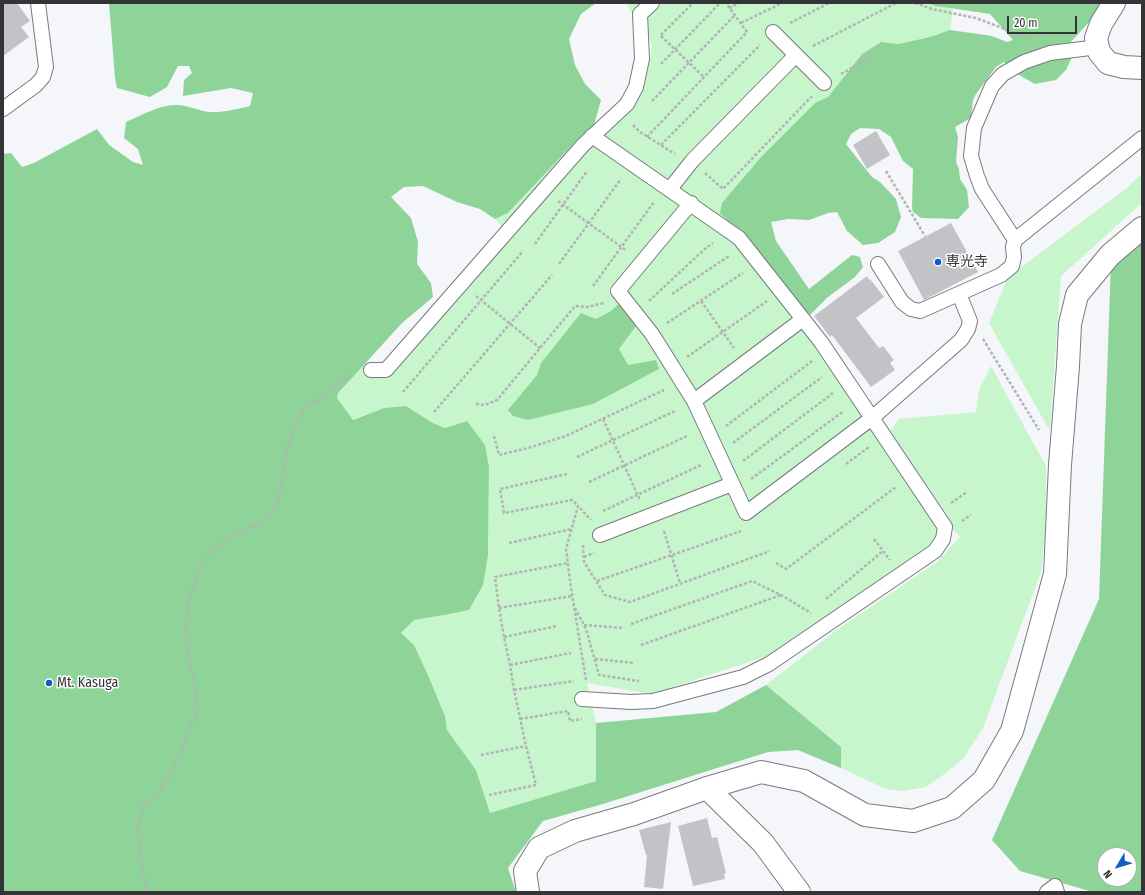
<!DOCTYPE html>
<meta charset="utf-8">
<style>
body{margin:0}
#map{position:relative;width:1145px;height:895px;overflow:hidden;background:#f4f6fa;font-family:"Fira Sans Condensed",sans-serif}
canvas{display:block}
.frame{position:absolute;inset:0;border:4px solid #343436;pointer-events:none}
.north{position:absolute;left:1097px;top:847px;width:40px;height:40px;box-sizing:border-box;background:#fff;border:1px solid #aeaeaf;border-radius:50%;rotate:232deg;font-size:11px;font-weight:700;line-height:16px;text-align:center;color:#343436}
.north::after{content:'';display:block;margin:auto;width:14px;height:18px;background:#115cc6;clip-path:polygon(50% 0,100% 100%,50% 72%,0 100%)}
.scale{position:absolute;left:1007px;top:16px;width:70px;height:18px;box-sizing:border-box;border:2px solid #343436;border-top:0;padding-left:5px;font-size:12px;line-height:14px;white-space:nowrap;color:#343436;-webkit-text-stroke:3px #fff;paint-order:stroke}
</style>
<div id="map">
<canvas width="1145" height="895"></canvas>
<div class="frame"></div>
<div class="north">N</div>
<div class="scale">20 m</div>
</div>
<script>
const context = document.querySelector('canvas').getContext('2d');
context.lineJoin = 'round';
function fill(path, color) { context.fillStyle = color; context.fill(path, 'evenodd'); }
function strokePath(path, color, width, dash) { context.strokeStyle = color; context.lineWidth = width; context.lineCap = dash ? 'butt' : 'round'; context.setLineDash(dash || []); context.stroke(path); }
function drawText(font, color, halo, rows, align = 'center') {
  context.font = font + ' "Fira Sans Condensed","Noto Sans JP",sans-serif'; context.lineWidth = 3; context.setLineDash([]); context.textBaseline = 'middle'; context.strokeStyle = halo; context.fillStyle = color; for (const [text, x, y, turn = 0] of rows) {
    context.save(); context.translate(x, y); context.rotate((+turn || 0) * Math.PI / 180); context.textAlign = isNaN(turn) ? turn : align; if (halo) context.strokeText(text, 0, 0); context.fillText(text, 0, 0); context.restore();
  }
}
const green = new Path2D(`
 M 626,3 L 927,3 L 953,9 L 950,30 L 930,37 L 898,44 L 881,42 L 862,54 L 828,97 L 815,103 L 761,157 L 748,172 L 732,225 L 742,230 L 809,316 L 891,431 L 899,419 L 976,412 L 979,389 L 991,366 L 1046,466 L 1046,527 L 1041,572 L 983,728 L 963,759 L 943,775 L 926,787 L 903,791 L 886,789 L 841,768 L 841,747 L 766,685 L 834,632 L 937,562 L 960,537 L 952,528 L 929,545 L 776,653 L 652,694 L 587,683 L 596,723 L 596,781 L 490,814 L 476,770 L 447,730 L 445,716 L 428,675 L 414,645 L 401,633 L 414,620 L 444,615 L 488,555 L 489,467 L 467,421 L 445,428 L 433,423 L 406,406 L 384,408 L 352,420 L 337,398 L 338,393 L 366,363 L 382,364 L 510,236 L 495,219 L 508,213 L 575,142 L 586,151 L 639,88 L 649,66 L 652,47 L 646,22 L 637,22 Z
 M 1142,173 L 1142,203 L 1061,276 L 1050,429 L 1047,426 L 989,323 L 1008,277 L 1128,187 Z`);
const forest = new Path2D(`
 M 109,3 L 596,3 L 581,14 L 569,39 L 575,65 L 585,84 L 601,100 L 594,125 L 575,142 L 508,213 L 495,219 L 480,209 L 457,202 L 423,186 L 404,187 L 391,197 L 411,218 L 418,242 L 417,264 L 431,283 L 433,297 L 402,323 L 353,377 L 338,393 L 337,398 L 353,420 L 384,408 L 406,406 L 433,423 L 445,428 L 467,421 L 485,445 L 489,467 L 488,555 L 483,585 L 469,610 L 444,615 L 414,620 L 401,633 L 414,645 L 428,675 L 445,716 L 447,730 L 476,770 L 490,813 L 596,781 L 596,723 L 716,712 L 766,685 L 841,747 L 841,768 L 798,750 L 768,752 L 603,804 L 543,821 L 508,868 L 516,892 L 3,892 L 3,154 L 11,153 L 22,167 L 34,163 L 97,129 L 109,145 L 133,162 L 143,165 L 138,149 L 124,138 L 126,122 C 142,115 159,105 176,105 C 188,105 199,111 210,112 C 220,113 239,109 250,106 L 253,93 L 231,88 L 183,96 L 184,80 L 192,73 L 189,66 L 178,66 L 167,87 L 150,97 L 117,88 L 115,78 Z
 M 927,3 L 1101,3 L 1104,6 L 1069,44 L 1072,57 L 1066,70 L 1056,80 L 1035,84 L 1019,75 L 1004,62 L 996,67 L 976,94 L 973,100 L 971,118 L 955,127 L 958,137 L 956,162 L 959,169 L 960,179 L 967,190 L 969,207 L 958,219 L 921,218 L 913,212 L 912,208 L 913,169 L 903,161 L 891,137 L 879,129 L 860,128 L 851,134 L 846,144 L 872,177 L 880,182 L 896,199 L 901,217 L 895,232 L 878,243 L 863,245 L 847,231 L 837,212 L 828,213 L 809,220 L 788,219 L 771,222 L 776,241 L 809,289 L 852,255 L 860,257 L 863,267 L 855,277 L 828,297 L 808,317 L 742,243 L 742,230 L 732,225 L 720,213 L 722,203 L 761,157 L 815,103 L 828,97 L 862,54 L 881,42 L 898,44 L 930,37 L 950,30 L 992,36 L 1007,42 L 1013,40 L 990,14 L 936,6 Z
 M 1142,240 L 1142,892 L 1093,892 L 1020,871 L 992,840 L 1099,599 L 1111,262 ZM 1105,855 L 1129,855 L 1129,879 L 1105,879 Z
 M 621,302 L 632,314 L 636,326 L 619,349 L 628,365 L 656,360 L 659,369 L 593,404 L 528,420 L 513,416 L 508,410 L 537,375 L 541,363 L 581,313 L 596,319 L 611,311 Z`);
const building = new Path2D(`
 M 3,3 L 17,3 L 30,21 L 21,27 L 29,37 L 3,56 Z
 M 876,131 L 890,155 L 867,169 L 853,145 Z
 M 951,223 L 978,272 L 924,300 L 898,251 Z
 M 867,276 L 869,280 L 870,279 L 884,297 L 856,318 L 879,348 L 883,346 L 894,360 L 890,363 L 895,370 L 871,387 L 832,335 L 830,337 L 814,316 Z
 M 707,818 L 712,838 L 717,837 L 726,873 L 724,874 L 725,879 L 693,886 L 678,826 Z
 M 671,822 L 663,889 L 644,887 L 647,855 L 646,855 L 639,830 Z`);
const path = new Path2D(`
 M 915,3 L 932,9 L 976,18 L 1031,39
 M 729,8 L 739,3
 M 741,23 L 782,3
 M 790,23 L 829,3
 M 661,35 L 693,3
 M 661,36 L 704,77
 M 813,46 L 896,3
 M 661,64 L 720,3
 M 841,74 L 873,56
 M 652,101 L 735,15
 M 633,125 L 640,132 L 675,154
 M 647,137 L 747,32 L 726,3
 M 661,145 L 760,45
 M 886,171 L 925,236
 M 705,173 L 723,189 L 812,96
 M 558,201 L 627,251
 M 535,244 L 587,171
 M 559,264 L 621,179
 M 593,286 L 654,202
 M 672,294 L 729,256
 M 476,296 L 540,348
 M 649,301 L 707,247 L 713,243
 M 701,301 L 734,348
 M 667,323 L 743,273
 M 983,339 L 1039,430
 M 687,357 L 767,301
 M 403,392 L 523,251
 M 476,404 L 485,405 L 497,400 L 575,306 L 587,307 L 604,303
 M 434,412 L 552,275
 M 603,419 L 640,500
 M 726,426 L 812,361
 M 494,436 L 499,455 L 528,448 L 566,436 L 664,390
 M 733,443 L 822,377
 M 577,457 L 675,411
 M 743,461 L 833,393
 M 846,464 L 869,447
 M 567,474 L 500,489 L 504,513 L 572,500 L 578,506
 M 751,479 L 844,411
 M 589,482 L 687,436
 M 951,503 L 967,492
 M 603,511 L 701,465
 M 962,521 L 971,515
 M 664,531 L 680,583
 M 874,539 L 890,560
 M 509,543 L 572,529
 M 583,545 L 584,562 L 605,595 L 630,602 L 770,551
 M 584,557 L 594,553
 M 776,563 L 786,569 L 896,487
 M 597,581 L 741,531
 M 826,599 L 883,551
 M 499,608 L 572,596
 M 575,608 L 586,629 L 599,675 L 639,681
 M 631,624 L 752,581 L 781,595 L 811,613
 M 584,625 L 624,628
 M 504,637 L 557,626
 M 641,645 L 781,595
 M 595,659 L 634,663
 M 510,665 L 571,653
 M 586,680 L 571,588 L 566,549 L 578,506 L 591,520
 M 514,690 L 574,681
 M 520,719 L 568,711 L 570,721 L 582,719
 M 481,755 L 526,746
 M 489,795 L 536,785 L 526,746 L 514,690 L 510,665 L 504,637 L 499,608 L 495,577 L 568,563
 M 146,892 L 137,828 L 144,805 L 159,794 L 174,767 L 198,709 L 195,685 L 187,652 L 186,619 L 190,595 L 205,558 L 227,538 L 247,529 L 266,520 L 277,507 L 287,450 L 292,432 L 304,409 L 309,403 L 318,400 L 326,394 L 352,372`);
const lane = new Path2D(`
 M 773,32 L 824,83
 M 3,109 L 36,85 L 43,77 L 46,67 L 38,3
 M 670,189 L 692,161 L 796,55
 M 691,203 L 618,291 L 652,334 L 694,401
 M 1015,240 L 982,189 L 977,176 L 971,156 L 974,128 L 992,86 L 1003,74 L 1024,62 L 1050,53 L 1098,47
 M 878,264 L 902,302 L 911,309 L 920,311 L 1001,275 L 1012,266 L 1014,257 L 1013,247 L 1015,240 L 1142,138
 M 803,319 L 694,401 L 746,513 L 872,418 L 961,340 L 968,329 L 970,321 L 959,294
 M 371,370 L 386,370 L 583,145 L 627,104 L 636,87 L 642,59 L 640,14 L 652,3
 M 600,535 L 732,484
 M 582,699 L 631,702 L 653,701 L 743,677 L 769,664 L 935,551 L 943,539 L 945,527 L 821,342 L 739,238 L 592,136
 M 1047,892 L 1055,886 L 1057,892`);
const street = new Path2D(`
 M 707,788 L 763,843 L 799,892`);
const secondary = new Path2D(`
 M 1114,3 L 1101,24 L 1096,38 L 1099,52 L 1108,63 L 1124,67 L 1142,68
 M 528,892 L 525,871 L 539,848 L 575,831 L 634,814 L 707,788 L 761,772 L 804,781 L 865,815 L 913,821 L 952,808 L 984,780 L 1012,731 L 1055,574 L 1060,465 L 1068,366 L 1070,324 L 1077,295 L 1110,255 L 1142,228`);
const markers = [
 [938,262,4,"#115cc6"],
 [49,683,4,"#115cc6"]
];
const poiNames = [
 ["専光寺",946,262],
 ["Mt. Kasuga",57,683]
];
fill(green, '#c7f6cd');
fill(forest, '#8ed498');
fill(building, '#c1c3c7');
strokePath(lane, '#787a7e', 16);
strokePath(street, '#787a7e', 24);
strokePath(secondary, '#787a7e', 24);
strokePath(path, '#b2b3b6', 2.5, [3, 2]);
strokePath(lane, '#fff', 14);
strokePath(street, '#fff', 22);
strokePath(secondary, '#fff', 22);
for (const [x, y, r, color] of markers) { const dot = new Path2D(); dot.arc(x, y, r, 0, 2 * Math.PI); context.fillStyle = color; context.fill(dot); strokePath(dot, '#fff', 1.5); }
drawText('14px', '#343436', '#fff', poiNames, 'left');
</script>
